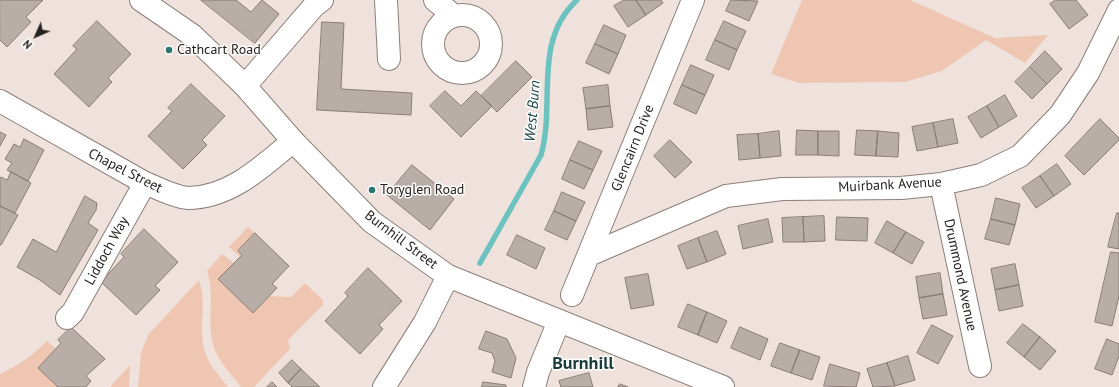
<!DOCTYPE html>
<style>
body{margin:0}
#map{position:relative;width:1119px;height:387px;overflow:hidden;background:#efe2dc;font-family:"PT Sans",sans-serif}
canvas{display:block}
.north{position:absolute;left:16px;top:16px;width:40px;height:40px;-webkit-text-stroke:3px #fff;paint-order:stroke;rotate:225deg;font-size:11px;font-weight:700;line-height:16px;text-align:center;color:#282321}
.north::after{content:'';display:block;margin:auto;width:14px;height:18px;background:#282321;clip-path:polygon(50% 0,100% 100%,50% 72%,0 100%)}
</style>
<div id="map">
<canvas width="1119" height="387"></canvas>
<div class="north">N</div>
</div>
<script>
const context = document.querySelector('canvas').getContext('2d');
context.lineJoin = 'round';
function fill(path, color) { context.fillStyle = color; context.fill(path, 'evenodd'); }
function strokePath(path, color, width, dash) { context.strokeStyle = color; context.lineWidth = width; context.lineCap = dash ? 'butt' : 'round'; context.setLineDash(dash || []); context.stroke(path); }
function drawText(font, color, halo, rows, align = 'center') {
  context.font = font + ' "PT Sans",sans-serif'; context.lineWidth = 3; context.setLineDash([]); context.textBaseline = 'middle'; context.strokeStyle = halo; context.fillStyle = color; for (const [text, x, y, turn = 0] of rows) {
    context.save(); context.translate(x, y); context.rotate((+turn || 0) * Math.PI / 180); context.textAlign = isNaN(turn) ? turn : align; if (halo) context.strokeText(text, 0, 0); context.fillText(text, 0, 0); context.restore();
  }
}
const green = new Path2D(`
 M 802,0 L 910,0 L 995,38 L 1048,35 L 1025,63 L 986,40 L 942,71 L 905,82 L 799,83 L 771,74 Z
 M 248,227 L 255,233 L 238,251 L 242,255 L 240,257 L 229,247 Z
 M 222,254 L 234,263 L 218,279 L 253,312 L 269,296 L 291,297 L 305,283 L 323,300 L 323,305 L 288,340 L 290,349 L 254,387 L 241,387 C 232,375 217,360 213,345 C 207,321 215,295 207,271 Z
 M 199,280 C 207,302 199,325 204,348 C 207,363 219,375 228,387 L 138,387 L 141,353 L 148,335 Z
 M 47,341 L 56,349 L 58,387 L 0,387 L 0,374 C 19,365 33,355 47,341 Z
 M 130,365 L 129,387 L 110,387 Z`);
const stream = new Path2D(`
 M 480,263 L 541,155 C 556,103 532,42 577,0`);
const building = new Path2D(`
 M 0,0 L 43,0 L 26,17 L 31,22 L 7,47 L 0,40 Z
 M 201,0 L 236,0 L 251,12 L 262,0 L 279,14 L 255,43 Z
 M 624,0 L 636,0 L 646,15 L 628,27 L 614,6 Z
 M 636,0 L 661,0 L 663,3 L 646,15 Z
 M 731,0 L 758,1 L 749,21 L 726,11 Z
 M 1056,0 L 1076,0 L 1088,15 L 1069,29 L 1050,4 Z
 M 97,21 L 131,54 L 108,78 L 112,82 L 89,107 L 54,74 L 77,49 L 73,46 Z
 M 724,21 L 746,31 L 737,50 L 715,40 Z
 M 322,22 L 344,23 L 341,89 L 412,93 L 411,115 L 317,110 Z
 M 604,25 L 626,35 L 618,54 L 595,44 Z
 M 715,40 L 737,50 L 729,70 L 706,60 Z
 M 595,44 L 618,54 L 609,74 L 586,63 Z
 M 1045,51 L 1062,69 L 1047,84 L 1030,67 Z
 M 516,61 L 532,77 L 497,112 L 481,96 Z
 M 691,65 L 714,75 L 705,95 L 682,85 Z
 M 1030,67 L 1047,84 L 1032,99 L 1015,82 Z
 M 191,84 L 225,116 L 202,140 L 207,145 L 183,169 L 148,136 L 172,111 L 168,108 Z
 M 608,85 L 610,106 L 586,109 L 583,88 Z
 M 682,85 L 705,95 L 696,114 L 674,104 Z
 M 445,91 L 461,106 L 476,91 L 492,106 L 461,137 L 430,106 Z
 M 1005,95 L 1017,116 L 999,127 L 987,106 Z
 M 610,106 L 613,127 L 588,130 L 586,109 Z
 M 987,106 L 999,127 L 981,138 L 968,117 Z
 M 953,119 L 958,143 L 938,147 L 933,123 Z
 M 1100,119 L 1119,138 L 1119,140 L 1084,175 L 1065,156 Z
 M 933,123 L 938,147 L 917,151 L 912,127 Z
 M 797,130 L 818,131 L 818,155 L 796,155 Z
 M 857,130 L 878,131 L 876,156 L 855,155 Z
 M 779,131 L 781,156 L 760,158 L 758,134 Z
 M 818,131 L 839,131 L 839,156 L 818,155 Z
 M 878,131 L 899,133 L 898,157 L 876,156 Z
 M 0,132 L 6,135 L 0,146 Z
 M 758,134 L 760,158 L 739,160 L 737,135 Z
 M 24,139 L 44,150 L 28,181 L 7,170 L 12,163 L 5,159 L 14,144 L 20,147 Z
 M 670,140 L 692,162 L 675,178 L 654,156 Z
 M 579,141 L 602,151 L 593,170 L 570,160 Z
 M 570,160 L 593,170 L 584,189 L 562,179 Z
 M 1057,164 L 1071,184 L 1054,196 L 1040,176 Z
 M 412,165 L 454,199 L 430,230 L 387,195 Z
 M 11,172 L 31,183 L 15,213 L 0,206 L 0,178 L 1,177 L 7,180 Z
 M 1040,176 L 1054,196 L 1036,208 L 1022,188 Z
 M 562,192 L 585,202 L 576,221 L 554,211 Z
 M 85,196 L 97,203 L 96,210 L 88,223 L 98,230 L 60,295 L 40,280 L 17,267 L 33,239 L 56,252 Z
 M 996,198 L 1020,204 L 1015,225 L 991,219 Z
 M 0,206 L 18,215 L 1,245 L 0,245 Z
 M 554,211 L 576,221 L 567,240 L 545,230 Z
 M 1117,213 L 1119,213 L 1119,249 L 1108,247 Z
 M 824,216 L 825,241 L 804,242 L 803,217 Z
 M 803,217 L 804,242 L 783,242 L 782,218 Z
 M 837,217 L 868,218 L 867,241 L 836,240 Z
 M 768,219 L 773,242 L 743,249 L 738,226 Z
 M 991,219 L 1015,225 L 1009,245 L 985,239 Z
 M 887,221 L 906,232 L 893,253 L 875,243 Z
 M 144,229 L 178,262 L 155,286 L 160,290 L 136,315 L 101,282 L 124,257 L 121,254 Z
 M 717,231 L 726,254 L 707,262 L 698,238 Z
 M 906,232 L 924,242 L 912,264 L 893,253 Z
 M 255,233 L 289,266 L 272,284 L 277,288 L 253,313 L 218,279 L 242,255 L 238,251 Z
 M 517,235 L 545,248 L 536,269 L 507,255 Z
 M 698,238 L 707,262 L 687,269 L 678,246 Z
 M 1111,252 L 1119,253 L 1119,296 L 1112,326 L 1095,322 Z
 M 1015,264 L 1019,285 L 995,290 L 991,269 Z
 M 368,268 L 402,301 L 379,325 L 383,329 L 360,354 L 325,321 L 348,296 L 345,293 Z
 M 940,273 L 943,294 L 919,298 L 916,277 Z
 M 648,274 L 654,305 L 631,309 L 625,278 Z
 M 1019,285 L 1023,306 L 999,311 L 995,290 Z
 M 943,294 L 947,315 L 923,319 L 919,298 Z
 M 688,304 L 707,312 L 698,335 L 678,327 Z
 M 707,312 L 727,321 L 717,343 L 698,335 Z
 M 1023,324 L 1040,337 L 1024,357 L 1007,343 Z
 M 932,325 L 953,336 L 938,364 L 917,353 Z
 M 71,327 L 105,359 L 86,376 L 91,381 L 86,387 L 58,387 L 38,368 L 61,343 L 58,340 Z
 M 740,327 L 768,339 L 760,360 L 731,348 Z
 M 486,331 L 507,339 L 516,358 L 511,378 L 492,372 L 495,361 L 492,353 L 479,349 Z
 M 1040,337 L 1056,351 L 1040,370 L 1024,357 Z
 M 1107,339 L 1119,344 L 1119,356 L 1112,375 L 1095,369 Z
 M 780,343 L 800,350 L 791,373 L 771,366 Z
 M 800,350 L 820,357 L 812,380 L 791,373 Z
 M 908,356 L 915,380 L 895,386 L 887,363 Z
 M 292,360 L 301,369 L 288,383 L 279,373 Z
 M 887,363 L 895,386 L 873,387 L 867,369 Z
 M 830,364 L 860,373 L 856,387 L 824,386 Z
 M 301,369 L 320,387 L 291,387 L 292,386 L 288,383 Z
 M 589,373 L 593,387 L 561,387 L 559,381 Z
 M 272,382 L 277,387 L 267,387 Z
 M 483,382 L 506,385 L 506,387 L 482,387 Z
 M 620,384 L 628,387 L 618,387 Z`);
const minor = new Path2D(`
 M 386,0 L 389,59
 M 435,0 L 454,16
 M433 44a29 29 0 1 1 58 0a29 29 0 1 1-58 0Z
 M 245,86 L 314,6 L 322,0
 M 0,101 L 145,183 C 158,188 174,197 188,198 C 230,198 263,166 293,141
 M 941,184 L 980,366
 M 589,255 L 726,196 L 782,189 L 901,188 L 941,184 L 981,175 L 1020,156 L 1060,115 L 1088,73 L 1119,10
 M 572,295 L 693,0
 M 67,318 L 73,312 L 145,183
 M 384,387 L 425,322 L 448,276
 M 534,387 L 538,372 L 559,321`);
const major = new Path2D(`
 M 141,0 L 192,35 L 245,86 L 293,141 L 372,222 L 448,276 L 723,387`);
const markers = [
 [169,50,4,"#2b7573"],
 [372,190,4,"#2b7573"]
];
const poiNames = [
 ["Cathcart Road",177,50],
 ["Toryglen Road",380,190]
];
const streetNames = [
 ["Glencairn Drive",633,148,-68],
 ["Chapel Street",125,171,27],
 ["Muirbank Avenue",890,185,-3],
 ["Burnhill Street",401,240,37],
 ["Liddoch Way",107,251,-61],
 ["Drummond Avenue",960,275,78]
];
const waterNames = [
 ["West Burn",533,111,-85]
];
const districtNames = [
 ["Burnhill",583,364]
];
fill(green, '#efc6b1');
strokePath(stream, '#6bc2bf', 5.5);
fill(building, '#b9ada7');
strokePath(building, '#897d78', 1);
strokePath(minor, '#8b7f7a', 24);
strokePath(major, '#8b7f7a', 24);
strokePath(minor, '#fff', 22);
strokePath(major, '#fff', 22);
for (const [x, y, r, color] of markers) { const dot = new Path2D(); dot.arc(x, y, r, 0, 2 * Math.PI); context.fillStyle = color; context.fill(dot); strokePath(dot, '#fff', 1.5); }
drawText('14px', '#282321', '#fff', poiNames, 'left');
drawText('14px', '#282321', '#fff', streetNames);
drawText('italic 15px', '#1c4544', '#fff', waterNames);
drawText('bold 18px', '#193b3a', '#fff', districtNames);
</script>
